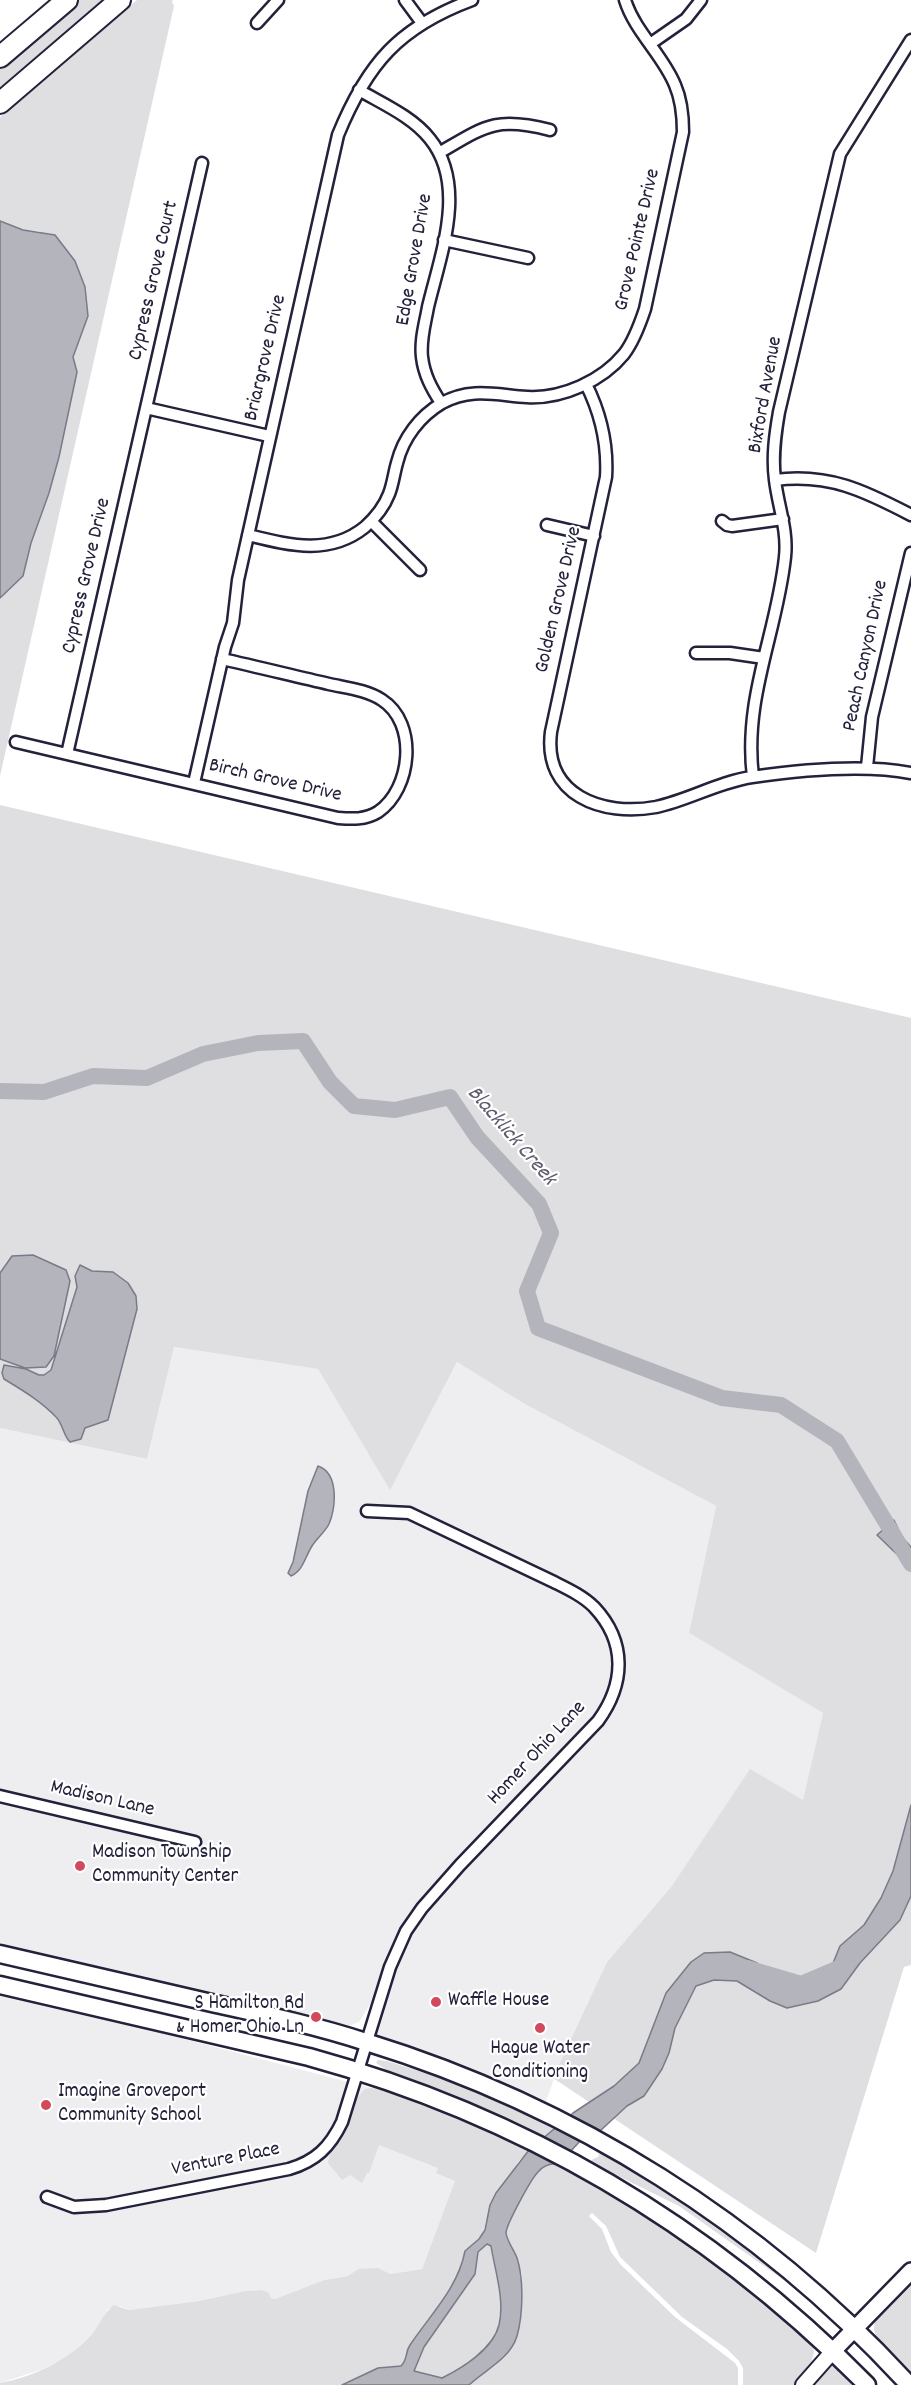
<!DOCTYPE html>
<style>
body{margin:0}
canvas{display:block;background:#fff}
</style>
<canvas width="911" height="2385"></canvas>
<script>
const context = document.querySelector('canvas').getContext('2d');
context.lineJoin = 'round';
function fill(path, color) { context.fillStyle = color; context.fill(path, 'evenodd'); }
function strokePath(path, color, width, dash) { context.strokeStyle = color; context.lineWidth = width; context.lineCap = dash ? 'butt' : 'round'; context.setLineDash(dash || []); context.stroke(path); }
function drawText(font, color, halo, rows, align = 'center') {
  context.font = font + ' Dekko,sans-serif'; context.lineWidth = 4.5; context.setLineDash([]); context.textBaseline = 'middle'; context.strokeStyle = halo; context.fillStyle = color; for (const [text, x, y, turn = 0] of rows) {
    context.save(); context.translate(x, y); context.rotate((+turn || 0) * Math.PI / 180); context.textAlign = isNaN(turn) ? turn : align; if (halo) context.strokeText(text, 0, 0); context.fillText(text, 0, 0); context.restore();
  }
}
const built = new Path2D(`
 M 174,1347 L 318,1369 L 390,1489 L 457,1362 L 523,1403 L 716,1506 L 689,1633 L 823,1713 L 803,1801 L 750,1770 L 671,1887 L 607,1962 L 554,2078 L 543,2111 L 369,2035 L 384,1982 L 359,2022 L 346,2027 L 0,1943 L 0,1428 L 147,1459 Z
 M 0,1993 L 112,2020 L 413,2099 L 453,2114 L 476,2126 L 422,2269 L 390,2274 L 358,2269 L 348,2276 L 324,2280 L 275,2299 L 271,2298 L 268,2292 L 260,2290 L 245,2291 L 199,2301 L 129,2310 L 120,2306 L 108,2309 L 101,2323 L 89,2337 L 67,2358 L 40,2370 L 0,2383 Z`);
const green = new Path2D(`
 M 78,0 L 110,0 L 0,94 L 0,67 Z
 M 137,0 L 173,0 L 172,2 L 174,6 L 0,776 L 0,598 L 23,576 L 31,543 L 49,493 L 59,456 L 77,372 L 73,357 L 88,316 L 39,231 L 23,230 L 0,221 L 0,117 Z
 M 0,805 L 911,1018 L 911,1965 L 904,1967 L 816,2253 L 553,2078 L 607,1962 L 671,1887 L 750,1769 L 803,1800 L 823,1713 L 689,1633 L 716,1506 L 523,1403 L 457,1362 L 390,1490 L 318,1369 L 174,1347 L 147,1459 L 0,1428 Z
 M 378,2060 L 387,2061 L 482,2091 L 556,2127 L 544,2137 L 497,2116 L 394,2075 L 376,2063 Z
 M 372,2088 L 392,2092 L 445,2112 L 529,2150 L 518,2162 L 486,2220 C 485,2235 476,2242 465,2251 L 463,2262 L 451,2288 L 410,2345 L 407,2360 L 401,2366 L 378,2368 L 342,2385 L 0,2385 L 0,2383 C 33,2377 69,2360 91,2335 C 99,2326 104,2312 114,2305 L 129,2310 L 199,2301 L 245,2291 L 261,2290 L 268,2292 L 271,2298 L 275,2299 L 324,2280 L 348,2276 L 358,2269 L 378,2268 L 390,2274 L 422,2269 L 455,2181 L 436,2173 L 438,2168 L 379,2145 L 369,2173 L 367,2173 L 362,2183 L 350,2175 L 342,2180 L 328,2163 L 330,2153 L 345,2133 L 356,2099 L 365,2089 Z
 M 601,2150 L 691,2205 L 768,2262 L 815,2302 L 679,2206 L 590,2162 L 593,2159 L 598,2157 Z
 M 552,2163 L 559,2164 C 648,2213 730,2271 807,2338 L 813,2345 L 814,2352 L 811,2363 L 794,2385 L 743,2385 L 743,2368 L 739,2361 L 727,2349 L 682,2317 L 620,2257 L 606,2226 L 592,2213 L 589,2216 L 602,2229 L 611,2252 L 621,2265 L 675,2317 L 735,2363 L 738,2368 L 738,2385 L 469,2385 L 482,2373 L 504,2358 L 517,2337 L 521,2296 L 522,2274 L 506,2234 L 507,2222 L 538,2170 Z
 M 487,2244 L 491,2246 C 494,2271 506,2300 499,2325 C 492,2349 462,2368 442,2379 L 414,2371 L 424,2347 L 475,2274 L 478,2252 Z
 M 911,2285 L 911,2374 L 877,2338 C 873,2330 873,2324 878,2316 Z
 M 827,2365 L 838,2368 L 853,2385 L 812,2385 Z`);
const water = new Path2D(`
 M 0,221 L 23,230 L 55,235 L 75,261 L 85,287 L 88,316 L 73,357 L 77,372 L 59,457 L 49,493 L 31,543 L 23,576 L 0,598 Z
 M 33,1255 L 66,1270 L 70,1281 L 54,1356 L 46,1367 L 25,1368 L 0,1359 L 0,1273 L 12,1256 Z
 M 80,1265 L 92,1271 L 113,1272 L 128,1283 L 136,1296 L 137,1309 L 108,1420 L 85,1428 L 81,1439 L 70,1442 C 63,1435 63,1424 56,1417 C 41,1401 22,1390 4,1379 L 2,1373 L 4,1365 L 26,1369 L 39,1375 L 44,1375 L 51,1370 L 77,1287 L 75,1276 Z
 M 318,1466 C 339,1473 336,1507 329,1524 C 325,1532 317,1538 312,1546 C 305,1557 303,1571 291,1576 L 288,1573 L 293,1562 L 308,1491 Z
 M 894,1520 L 902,1537 L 911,1547 L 911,1568 L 877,1535 Z
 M 911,1805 L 911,1896 L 900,1920 L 860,1963 L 841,1989 L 818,2001 L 787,2008 L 770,2001 L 737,1981 L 714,1980 L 696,1986 L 675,2028 L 669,2053 L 662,2069 L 644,2096 L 627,2106 L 600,2131 L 581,2140 L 559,2164 C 551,2163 543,2166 538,2172 C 531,2179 506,2225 506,2233 C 507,2241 514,2250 517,2258 C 524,2279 523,2315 517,2336 C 510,2359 486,2369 469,2385 L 342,2385 L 378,2368 L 401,2366 C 408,2359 405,2352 410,2345 C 430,2315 458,2288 465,2251 L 479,2239 L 485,2230 L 490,2205 L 496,2193 L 529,2150 L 573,2113 L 614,2086 L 639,2063 L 666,1993 L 691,1962 L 704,1953 L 730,1952 L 757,1963 L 771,1977 L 782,1983 L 804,1986 L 816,1984 L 824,1978 L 829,1973 L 840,1946 L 864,1925 L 881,1898 L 893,1871 ZM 487,2244 L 491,2246 C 495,2271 505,2300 499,2325 C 493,2349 462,2368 442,2378 L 414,2371 L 424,2347 L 475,2274 L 478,2252 Z`);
const river = new Path2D(`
 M 0,1091 L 44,1092 L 93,1076 L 147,1078 L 203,1054 L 258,1043 L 303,1041 L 330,1082 L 354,1106 L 395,1110 L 450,1097 L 477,1137 L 539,1204 L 551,1233 L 527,1291 L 538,1328 L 722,1398 L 781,1405 L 837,1441 L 911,1564
 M 747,1968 L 801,1984 L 843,1966 L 847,1960`);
const minor = new Path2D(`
 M 405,0 L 422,23
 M 257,23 L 278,0
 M 650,44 L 686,19 L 701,0
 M 359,90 C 383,104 413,117 430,139 C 468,186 440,256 428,307 C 425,324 420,340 422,357 C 424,375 432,389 441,403
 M 439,153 C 485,126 496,116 550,130
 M 444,240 L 528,258
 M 586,384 C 601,414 608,444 606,477 L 551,732 C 543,795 602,817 656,807 C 689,800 718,782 752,777 C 801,770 862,764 911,773
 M 146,408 L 269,436
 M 775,480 C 829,473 865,491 911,515
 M 371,521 L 420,570
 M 722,521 L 727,525 L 732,526 L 783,519
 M 547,525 L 594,536
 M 248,535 C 289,545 329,556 365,527 C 375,518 384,507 389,494 C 393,484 394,473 397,463 C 403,438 420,416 442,403 C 471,387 496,395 527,397 C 562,399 602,381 624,354 C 634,341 640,324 645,309 L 683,132 C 683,116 682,101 675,85 C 663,55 635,32 625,0
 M 696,653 L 730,653 L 764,658
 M 16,742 L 338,818 C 352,819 365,820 378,812 C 412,789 418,723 382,700 C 367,690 347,688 329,684 C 294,676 258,667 222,659
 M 67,754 L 202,163
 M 867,767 L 872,717 L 911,553
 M 753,777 C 743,698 777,633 785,557 C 788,530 778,506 775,480 C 772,457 775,435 779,412 L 840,154 L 911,40
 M 194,783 L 225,647 L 233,623 L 238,580 L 338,135 C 367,64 399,27 472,0
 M 0,1796 L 195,1842
 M 47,2197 L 74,2207 L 106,2205 L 289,2169 C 316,2161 330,2147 342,2122 L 390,1967 L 406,1931 L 422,1908 L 460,1865 L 598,1721 C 625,1684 627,1642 594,1607 C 583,1596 568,1589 554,1582 L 409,1513 L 367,1511`);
const tertiary = new Path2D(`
 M 803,2385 L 833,2351`);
const secondary = new Path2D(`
 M 833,2351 L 911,2271`);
const primary = new Path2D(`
 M 0,1954 C 72,1970 144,1987 216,2004 C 266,2015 317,2026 366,2042 C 574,2106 762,2224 909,2385
 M 0,1985 L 309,2057 C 524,2116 710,2226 867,2385`);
const motorway = new Path2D(`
 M 0,57 L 67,0
 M 0,103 L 120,0`);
const markers = [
 [80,1866,6,"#d1495b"],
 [436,2002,6,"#d1495b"],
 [316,2017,6,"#d1495b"],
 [540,2028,6,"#d1495b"],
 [46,2105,6,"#d1495b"]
];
const streetNames = [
 ["Grove Pointe Drive",639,240,-77],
 ["Edge Grove Drive",416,260,-80],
 ["Cypress Grove Court",155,281,-77],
 ["Briargrove Drive",267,358,-77],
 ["Bixford Avenue",767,395,-80],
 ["Cypress Grove Drive",88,576,-77],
 ["Golden Grove Drive",560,600,-77],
 ["Peach Canyon Drive",867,656,-78],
 ["Birch Grove Drive",275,782,13],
 ["Homer Ohio Lane",538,1754,-47],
 ["Madison Lane",102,1800,13],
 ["Venture Place",226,2161,-11]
];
const poiNames = [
 ["Madison Township",92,1854],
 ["Community Center",92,1878],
 ["Waffle House",448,2002],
 ["S Hamilton Rd",304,2005,"right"],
 ["& Homer Ohio Ln",304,2029,"right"],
 ["Hague Water",540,2050,"center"],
 ["Conditioning",540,2074,"center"],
 ["Imagine Groveport",58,2093],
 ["Community School",58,2117]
];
const waterNames = [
 ["Blacklick Creek",510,1137,49]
];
fill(built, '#eeeef1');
fill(green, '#dfdfe2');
fill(water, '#b4b4bc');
strokePath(water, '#7a7a88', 1.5);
strokePath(river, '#b4b4bc', 16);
strokePath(minor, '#22223b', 15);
strokePath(tertiary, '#22223b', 18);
strokePath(secondary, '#22223b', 20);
strokePath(primary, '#22223b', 21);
strokePath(motorway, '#22223b', 24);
strokePath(minor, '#fff', 10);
strokePath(tertiary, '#fff', 14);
strokePath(secondary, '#fff', 15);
strokePath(primary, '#fff', 16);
strokePath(motorway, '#fff', 20);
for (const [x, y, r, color] of markers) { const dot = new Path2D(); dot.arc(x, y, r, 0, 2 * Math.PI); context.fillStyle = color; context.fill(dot); strokePath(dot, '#fff', 2); }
drawText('21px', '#22223b', '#fff', streetNames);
drawText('21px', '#22223b', '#fff', poiNames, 'left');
drawText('italic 22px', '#5c5c6f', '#fff', waterNames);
</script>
